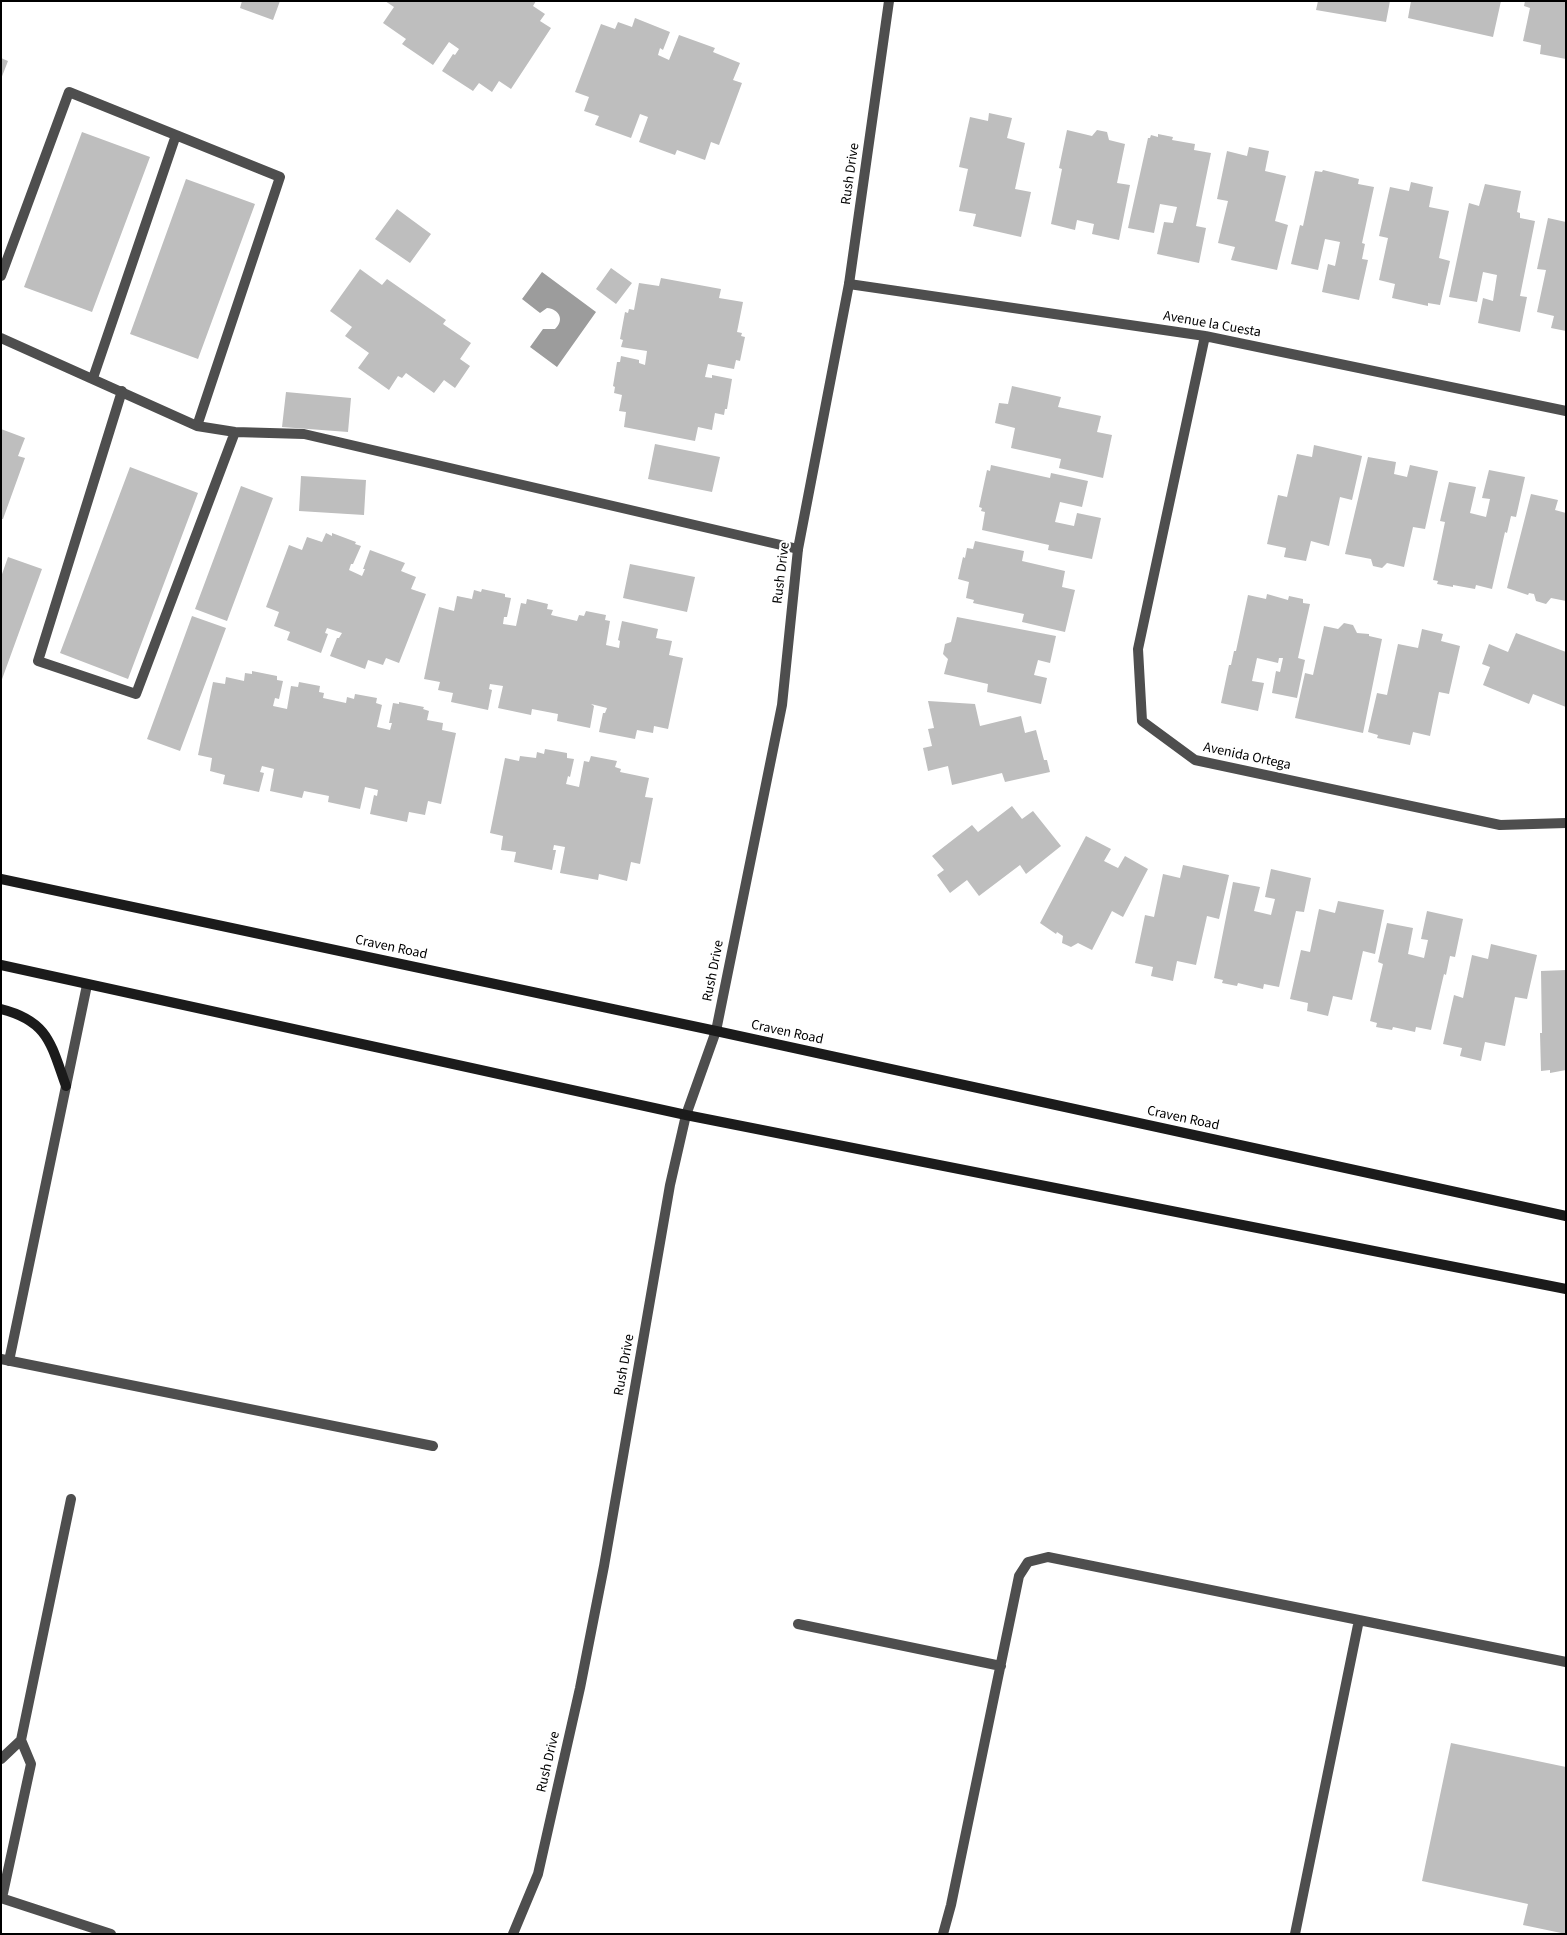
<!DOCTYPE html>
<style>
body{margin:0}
#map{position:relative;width:1567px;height:1935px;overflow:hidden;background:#fff;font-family:"Source Sans 3",sans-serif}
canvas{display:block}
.frame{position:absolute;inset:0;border:2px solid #000;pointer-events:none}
</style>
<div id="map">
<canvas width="1567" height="1935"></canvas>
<div class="frame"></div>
</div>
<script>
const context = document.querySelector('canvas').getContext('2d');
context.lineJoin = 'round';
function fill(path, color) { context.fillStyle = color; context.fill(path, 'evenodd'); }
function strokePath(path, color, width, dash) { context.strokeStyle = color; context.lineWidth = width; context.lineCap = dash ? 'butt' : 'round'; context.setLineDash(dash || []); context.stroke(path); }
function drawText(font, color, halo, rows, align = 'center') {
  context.font = font + ' "Source Sans 3",sans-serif'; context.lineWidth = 4.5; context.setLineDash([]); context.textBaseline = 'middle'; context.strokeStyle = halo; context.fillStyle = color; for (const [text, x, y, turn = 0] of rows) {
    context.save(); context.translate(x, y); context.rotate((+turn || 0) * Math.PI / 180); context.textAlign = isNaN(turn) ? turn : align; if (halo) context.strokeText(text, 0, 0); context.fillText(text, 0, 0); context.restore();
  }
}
const water = new Path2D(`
 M 542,272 L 596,312 L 557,367 L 530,347 L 543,329 L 555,329 C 565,320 559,309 547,308 L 540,313 L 522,299 Z`);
const building = new Path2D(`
 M 242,1 L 280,1 L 273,20 L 240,8 Z
 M 385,1 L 536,1 L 533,6 L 545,14 L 540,21 L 551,28 L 511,89 L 499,81 L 492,92 L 479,83 L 473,91 L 442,71 L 453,54 L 455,55 L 459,49 L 449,42 L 433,65 L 402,44 L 406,39 L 383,23 L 394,7 Z
 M 1318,1 L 1390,1 L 1386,22 L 1316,10 Z
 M 1411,1 L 1501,1 L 1493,37 L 1408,18 Z
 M 1525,1 L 1566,1 L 1566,59 L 1540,54 L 1541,45 L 1523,41 L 1530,8 L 1524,6 Z
 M 635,18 L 670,32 L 663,50 L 660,48 L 658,55 L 669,60 L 679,35 L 715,48 L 713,52 L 740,63 L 733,80 L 742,83 L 719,145 L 711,142 L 705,160 L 677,150 L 675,155 L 639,142 L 648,117 L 640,114 L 631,138 L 595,125 L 599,116 L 584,111 L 589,97 L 575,92 L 601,24 L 615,29 L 618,22 L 632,27 Z
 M 1,58 L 8,61 L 1,79 Z
 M 989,113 L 1012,118 L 1007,138 L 1025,143 L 1015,189 L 1031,192 L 1021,237 L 973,226 L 976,214 L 959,211 L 968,169 L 959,167 L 970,117 L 988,121 Z
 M 1067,130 L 1092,136 L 1097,130 L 1107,132 L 1109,140 L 1125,144 L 1117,183 L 1130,185 L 1119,240 L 1092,234 L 1094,224 L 1077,220 L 1075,230 L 1051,224 L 1062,169 L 1059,168 Z
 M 82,132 L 150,157 L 92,312 L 24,287 Z
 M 1158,134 L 1173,137 L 1172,140 L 1195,144 L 1194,150 L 1211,153 L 1196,226 L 1206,228 L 1199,263 L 1157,254 L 1164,222 L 1173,223 L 1177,207 L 1160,204 L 1154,233 L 1128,228 L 1148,138 L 1150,138 L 1151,135 L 1158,137 Z
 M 1249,147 L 1269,151 L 1265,171 L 1286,176 L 1275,221 L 1288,225 L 1277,270 L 1231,260 L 1235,247 L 1218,243 L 1228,201 L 1217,199 L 1227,151 L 1247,156 Z
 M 1323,170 L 1359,179 L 1358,184 L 1374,187 L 1362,243 L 1365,244 L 1362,259 L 1368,260 L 1359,300 L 1322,292 L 1328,264 L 1335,266 L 1340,242 L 1325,239 L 1318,270 L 1291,264 L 1300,225 L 1303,226 L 1315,171 L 1322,172 Z
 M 186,179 L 255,204 L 198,359 L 130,334 Z
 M 1411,182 L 1433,187 L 1429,207 L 1449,211 L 1439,258 L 1450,261 L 1440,305 L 1428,303 L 1428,306 L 1392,298 L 1395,284 L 1379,280 L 1388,238 L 1379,236 L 1390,187 L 1409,191 Z
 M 1485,184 L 1521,191 L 1517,212 L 1520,213 L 1520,218 L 1535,221 L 1520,296 L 1527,297 L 1520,332 L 1478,323 L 1483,298 L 1493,301 L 1497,275 L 1483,272 L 1477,302 L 1449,297 L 1469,203 L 1479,206 Z
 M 397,209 L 431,234 L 410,263 L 375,239 Z
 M 1548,218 L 1566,222 L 1566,331 L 1551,328 L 1554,316 L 1537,312 L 1546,270 L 1537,269 Z
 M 611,268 L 632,283 L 616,304 L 596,289 Z
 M 360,269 L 382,285 L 387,279 L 446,320 L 443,324 L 471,343 L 460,359 L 470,366 L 455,388 L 444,380 L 434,393 L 406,373 L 402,378 L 398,376 L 389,390 L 358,368 L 369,353 L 345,336 L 352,327 L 330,311 Z
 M 661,278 L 721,289 L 719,298 L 743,302 L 737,332 L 742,333 L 741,336 L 745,337 L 740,361 L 736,360 L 734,369 L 708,364 L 705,377 L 712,378 L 712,375 L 732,379 L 727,409 L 725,409 L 724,415 L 715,413 L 712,430 L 698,427 L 695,441 L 624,427 L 626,412 L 619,411 L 622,395 L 614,393 L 615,387 L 613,386 L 617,362 L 620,362 L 621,356 L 639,360 L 639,363 L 645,365 L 647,351 L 621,347 L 623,340 L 620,339 L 625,312 L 628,313 L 629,309 L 634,310 L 639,283 L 659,286 Z
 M 1012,386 L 1061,397 L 1058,407 L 1101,416 L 1097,432 L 1112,435 L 1103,478 L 1059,468 L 1061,459 L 1011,448 L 1015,428 L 995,423 L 999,403 L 1008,404 Z
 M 286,392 L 351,398 L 348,432 L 282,427 Z
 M 1,429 L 25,438 L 18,456 L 25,458 L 3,519 L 1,519 Z
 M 655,444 L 720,457 L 712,492 L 648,479 Z
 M 1314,445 L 1362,456 L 1352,500 L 1340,497 L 1329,546 L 1311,541 L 1306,561 L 1284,557 L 1286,548 L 1267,544 L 1278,495 L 1287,497 L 1297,454 L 1312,457 Z
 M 1368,457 L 1396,462 L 1394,474 L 1407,477 L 1410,465 L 1438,471 L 1425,529 L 1413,527 L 1404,567 L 1387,563 L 1382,568 L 1373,566 L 1371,559 L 1345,554 Z
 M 991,465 L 1050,478 L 1051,473 L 1088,481 L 1082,507 L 1060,502 L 1055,522 L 1074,526 L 1077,513 L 1101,518 L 1092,559 L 1048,550 L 1049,545 L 982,530 L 985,512 L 981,511 L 982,508 L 979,507 L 987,470 L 990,471 Z
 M 130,467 L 198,493 L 128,679 L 60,653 Z
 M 1489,470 L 1525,477 L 1516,517 L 1511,516 L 1507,533 L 1505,532 L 1492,589 L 1476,585 L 1475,589 L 1453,585 L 1453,587 L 1437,584 L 1438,581 L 1433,580 L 1445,522 L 1440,521 L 1449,482 L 1476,487 L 1470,513 L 1486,517 L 1490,499 L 1482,498 Z
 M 301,476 L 366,480 L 364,515 L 299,511 Z
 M 241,486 L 273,498 L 227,621 L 195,609 Z
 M 1531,494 L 1558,500 L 1555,510 L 1566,513 L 1566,601 L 1551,598 L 1546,604 L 1536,601 L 1534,594 L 1529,593 L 1528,595 L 1507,588 Z
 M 326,533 L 332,536 L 332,533 L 356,542 L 355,544 L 361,546 L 353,564 L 351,564 L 349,570 L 362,576 L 365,569 L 363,569 L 370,550 L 405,563 L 401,571 L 416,577 L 411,589 L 426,594 L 399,663 L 386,658 L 383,665 L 368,660 L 365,669 L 330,656 L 337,638 L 339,638 L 342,633 L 327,628 L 325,633 L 328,634 L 321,653 L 287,640 L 290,632 L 274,626 L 279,612 L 266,607 L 289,545 L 302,550 L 307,537 L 322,542 Z
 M 975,541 L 1024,551 L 1022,561 L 1065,571 L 1062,587 L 1075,590 L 1065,632 L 1022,622 L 1024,614 L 973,603 L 974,600 L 966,598 L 969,582 L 958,579 L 963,557 L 965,558 L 967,548 L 973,549 Z
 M 8,557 L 42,569 L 1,682 L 1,577 Z
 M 630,564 L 695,577 L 687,612 L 623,598 Z
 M 482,589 L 505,594 L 505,597 L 511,598 L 507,617 L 504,617 L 503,624 L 516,626 L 521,603 L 526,604 L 527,599 L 548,604 L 547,609 L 553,610 L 551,615 L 577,621 L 579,615 L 584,616 L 586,611 L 606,615 L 605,620 L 610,621 L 606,645 L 619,648 L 620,641 L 618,640 L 622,621 L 658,629 L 656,638 L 672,641 L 669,655 L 683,658 L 668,729 L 654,726 L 653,733 L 637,730 L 635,739 L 599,732 L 603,713 L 605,713 L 607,708 L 591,704 L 594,706 L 590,728 L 557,721 L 558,714 L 532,709 L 531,715 L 498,708 L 503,686 L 490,684 L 489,689 L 492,690 L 488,710 L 451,702 L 453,693 L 438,690 L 440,682 L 424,679 L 439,607 L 454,611 L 457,596 L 472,599 L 474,590 L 481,592 Z
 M 1267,594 L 1288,600 L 1289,596 L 1303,599 L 1303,603 L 1310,604 L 1298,658 L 1305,660 L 1297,698 L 1272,693 L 1276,671 L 1280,672 L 1283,658 L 1279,658 L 1278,663 L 1257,658 L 1252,681 L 1264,683 L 1258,711 L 1221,703 L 1229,665 L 1231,665 L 1234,651 L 1236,651 L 1248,595 L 1266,599 Z
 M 192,616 L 226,628 L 180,751 L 147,739 Z
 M 957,617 L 1056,636 L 1050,663 L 1038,660 L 1034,675 L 1047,678 L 1041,704 L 987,692 L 988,684 L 944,674 L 948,659 L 943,654 L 945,644 L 951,642 Z
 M 1344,623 L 1353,625 L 1357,633 L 1369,634 L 1369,636 L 1382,639 L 1363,733 L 1295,718 L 1305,673 L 1313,675 L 1324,626 L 1338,629 Z
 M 1422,629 L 1443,634 L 1441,641 L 1460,646 L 1449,694 L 1439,692 L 1430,736 L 1413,732 L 1410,745 L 1377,738 L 1378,735 L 1368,732 L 1377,693 L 1387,695 L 1398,644 L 1418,648 Z
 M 1516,633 L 1566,652 L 1566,707 L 1533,694 L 1529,704 L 1483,685 L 1490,667 L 1482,664 L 1489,644 L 1508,652 Z
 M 252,671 L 277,676 L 277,680 L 283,681 L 279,699 L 275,698 L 273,706 L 287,709 L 291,686 L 298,687 L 299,682 L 320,686 L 319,692 L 324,693 L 323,698 L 346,703 L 347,697 L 354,699 L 355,694 L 377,698 L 376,703 L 382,705 L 377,727 L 390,730 L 392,723 L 389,723 L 393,703 L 399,704 L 399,702 L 424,707 L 423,709 L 429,711 L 427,720 L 443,723 L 442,730 L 456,733 L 441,804 L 428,801 L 425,815 L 409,812 L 407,822 L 370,814 L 374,795 L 377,796 L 378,790 L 365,787 L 360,809 L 328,802 L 329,796 L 304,791 L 302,798 L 270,791 L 274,769 L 262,766 L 260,772 L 264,773 L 259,792 L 223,784 L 225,775 L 210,771 L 212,758 L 198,755 L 213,682 L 225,684 L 226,677 L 244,681 L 245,673 L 252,674 Z
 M 928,701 L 975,704 L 980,726 L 1021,716 L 1025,733 L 1036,730 L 1044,760 L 1047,760 L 1050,772 L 1005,782 L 1002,773 L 952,785 L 948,766 L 928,771 L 923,748 L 932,746 L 928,729 L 934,728 Z
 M 545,749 L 567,753 L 567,758 L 574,759 L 570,777 L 568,776 L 566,784 L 579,787 L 584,761 L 589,762 L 591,756 L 617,761 L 615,767 L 621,769 L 620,772 L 649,778 L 645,797 L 653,798 L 640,864 L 631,862 L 627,881 L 599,874 L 598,880 L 560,873 L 565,847 L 554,845 L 553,850 L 556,850 L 552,870 L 514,862 L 516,852 L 501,850 L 503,836 L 490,833 L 505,758 L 519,761 L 520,756 L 536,758 L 537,752 L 544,754 Z
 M 1012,806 L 1022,819 L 1033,811 L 1061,846 L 1026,874 L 1020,865 L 979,896 L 967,880 L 950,893 L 937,875 L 944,870 L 932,856 L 972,825 L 978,832 Z
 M 1086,836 L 1111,849 L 1104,861 L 1118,868 L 1125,856 L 1148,869 L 1123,917 L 1112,911 L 1092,950 L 1078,943 L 1071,947 L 1062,943 L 1063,936 L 1057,932 L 1056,934 L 1040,923 Z
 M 1183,865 L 1229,875 L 1219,919 L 1207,916 L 1196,965 L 1177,961 L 1173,981 L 1151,976 L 1153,967 L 1135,963 L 1145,915 L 1154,917 L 1163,874 L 1180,878 Z
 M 1271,869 L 1311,878 L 1304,912 L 1296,911 L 1279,987 L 1264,984 L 1263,989 L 1238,983 L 1237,986 L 1222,983 L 1223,980 L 1214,978 L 1233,882 L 1260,887 L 1254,911 L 1271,915 L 1275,899 L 1265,897 Z
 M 1338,901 L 1384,910 L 1375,954 L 1363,951 L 1352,1000 L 1333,996 L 1328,1016 L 1307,1011 L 1308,1003 L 1290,999 L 1301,950 L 1310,952 L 1319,909 L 1335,913 Z
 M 1427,911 L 1463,919 L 1455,957 L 1450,956 L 1446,975 L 1444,974 L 1431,1030 L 1416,1027 L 1415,1032 L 1393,1027 L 1392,1030 L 1376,1027 L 1377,1023 L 1370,1021 L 1383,964 L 1378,962 L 1387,923 L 1413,928 L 1408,954 L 1424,958 L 1428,940 L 1421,939 Z
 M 1491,944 L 1537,955 L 1527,999 L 1515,997 L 1505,1046 L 1485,1042 L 1481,1061 L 1460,1056 L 1462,1048 L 1443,1044 L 1454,995 L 1463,998 L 1472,955 L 1488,959 Z
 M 1566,970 L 1566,1070 L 1550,1073 L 1550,1070 L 1541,1071 L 1540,1033 L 1542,1033 L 1541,971 Z
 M 1451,1743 L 1566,1767 L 1566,1934 L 1523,1925 L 1528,1904 L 1422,1881 Z`);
const service = new Path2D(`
 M 1,276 L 69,92 L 280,177 L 197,426
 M 1,338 L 197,426 L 235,432 L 304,434 L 798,549
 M 93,378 L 176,135
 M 122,391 L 38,661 L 136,694 L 235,432
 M 1,1359 L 433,1446
 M 9,1361 L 87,985
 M 798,1624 L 1001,1666
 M 1,1759 L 21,1740
 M 1,1898 L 111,1934
 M 2,1898 L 31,1764 L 21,1740 L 71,1499
 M 943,1934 L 951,1905 L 1019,1576 L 1028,1562 L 1048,1557 L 1566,1662
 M 1295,1934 L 1359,1620`);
const minor = new Path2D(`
 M 849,284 L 1205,336 L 1566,411
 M 1205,336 L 1138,649 L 1142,721 L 1195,760 L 1500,825 L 1566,823`);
const tertiary = new Path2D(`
 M 513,1934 L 538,1874 L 580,1688 L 604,1566 L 670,1185 L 686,1115 L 716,1031 L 782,705 L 798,549 L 849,284 L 889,1`);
const secondary = new Path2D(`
 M 1,879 L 716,1031 L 1566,1216
 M 1,965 L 686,1115 L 1566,1289
 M 1,1009 C 49,1021 51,1045 66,1086`);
const streetNames = [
 ["Rush Drive",851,174,-82],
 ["Avenue la Cuesta",1212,325,10],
 ["Rush Drive",782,573,-83],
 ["Avenida Ortega",1247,757,12],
 ["Craven Road",391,948,12],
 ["Rush Drive",714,971,-79],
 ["Craven Road",787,1033,12],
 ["Craven Road",1183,1119,12],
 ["Rush Drive",625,1365,-80],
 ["Rush Drive",549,1762,-77]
];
fill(water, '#9c9c9c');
fill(building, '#bebebe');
strokePath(service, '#4e4e4e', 10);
strokePath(minor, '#4e4e4e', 10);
strokePath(tertiary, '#4e4e4e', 10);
strokePath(secondary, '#1b1b1b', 10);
drawText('14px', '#000', '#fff', streetNames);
</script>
